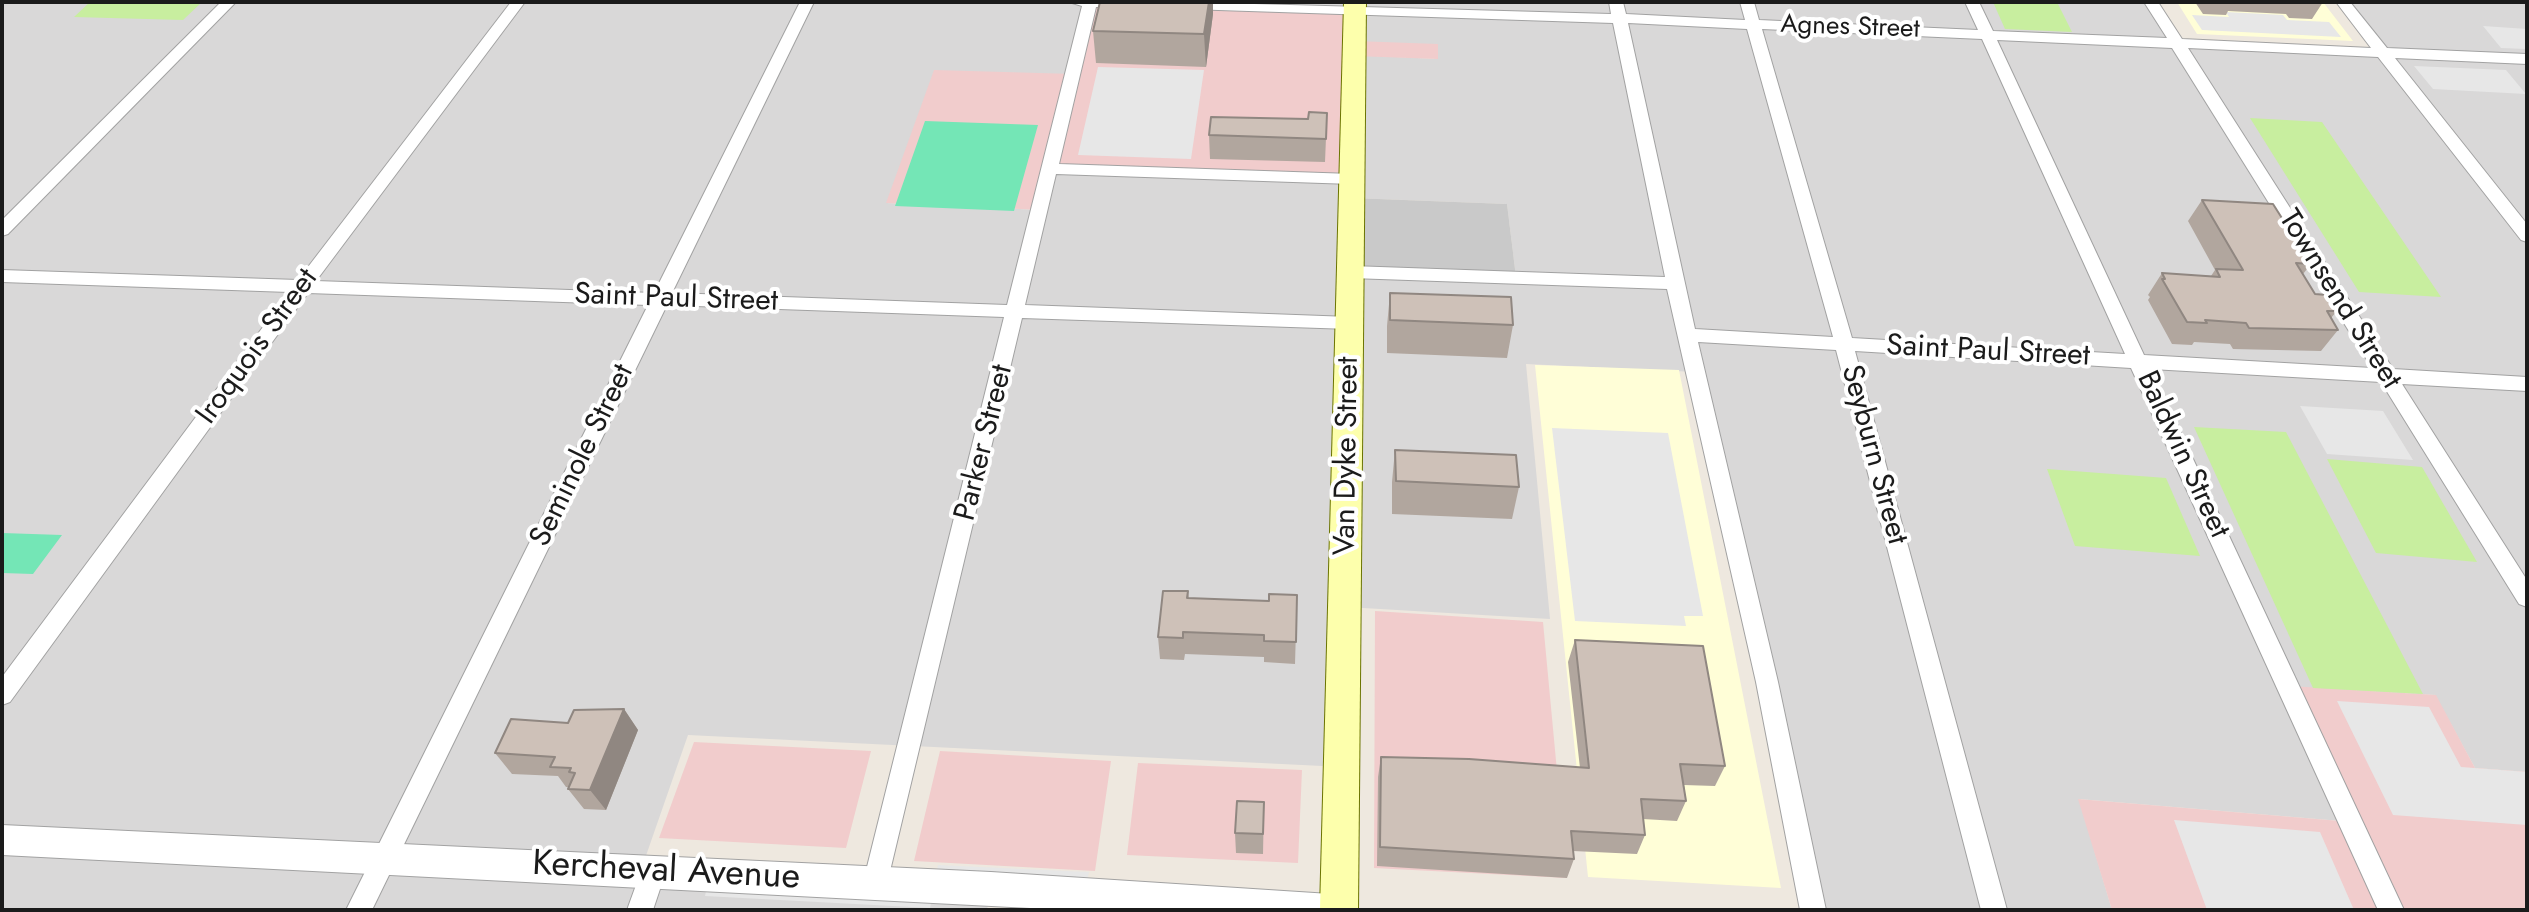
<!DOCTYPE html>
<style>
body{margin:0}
#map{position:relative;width:2529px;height:912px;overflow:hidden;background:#eee8df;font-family:Jost,sans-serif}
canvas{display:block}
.frame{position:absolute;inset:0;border:4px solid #1b1b1b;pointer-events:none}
</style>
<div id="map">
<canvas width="2529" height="912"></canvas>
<div class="frame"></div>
</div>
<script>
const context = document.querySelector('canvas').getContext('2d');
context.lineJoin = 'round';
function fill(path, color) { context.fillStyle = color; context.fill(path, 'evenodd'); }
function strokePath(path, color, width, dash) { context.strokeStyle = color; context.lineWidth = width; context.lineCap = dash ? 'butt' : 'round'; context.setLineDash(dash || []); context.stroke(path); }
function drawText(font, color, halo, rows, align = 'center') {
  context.font = font + ' Jost,sans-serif'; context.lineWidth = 8; context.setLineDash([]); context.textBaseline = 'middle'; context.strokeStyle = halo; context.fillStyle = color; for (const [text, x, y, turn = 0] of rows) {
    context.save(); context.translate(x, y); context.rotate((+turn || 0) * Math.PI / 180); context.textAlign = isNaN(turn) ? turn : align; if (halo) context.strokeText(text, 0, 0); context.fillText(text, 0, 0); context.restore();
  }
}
const residential = new Path2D(`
 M 2,2 L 1090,2 L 1075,74 L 887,203 L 1041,210 L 1051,169 L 1354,55 L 1438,59 L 1354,41 L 1221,6 L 1221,2 L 2151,2 L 2177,43 L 2382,53 L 2343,2 L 2527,2 L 2527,772 L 2475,768 L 2435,695 L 2291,687 L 2353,822 L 2079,799 L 2112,910 L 1813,910 L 1696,372 L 1526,364 L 1550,619 L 1346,607 L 1343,767 L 688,735 L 641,870 L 991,888 L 987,910 L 2,910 ZM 1352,198 L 1507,204 L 1516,277 Z`);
const commercial = new Path2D(`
 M 1090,2 L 1221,2 L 1221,6 L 1355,10 L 1355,41 L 1438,44 L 1438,59 L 1354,56 L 1352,179 L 1052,169 L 1042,210 L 886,203 L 934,70 L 1074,74 Z
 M 1375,611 L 1543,622 L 1567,878 L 1374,868 Z
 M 2290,686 L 2436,695 L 2475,768 L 2527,772 L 2527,910 L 2112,910 L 2078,799 L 2352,822 Z
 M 694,742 L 871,751 L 846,848 L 659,838 Z
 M 940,751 L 1111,761 L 1095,871 L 914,861 Z
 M 1138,763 L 1302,770 L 1298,863 L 1127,855 Z`);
const education = new Path2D(`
 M 2177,2 L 2323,2 L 2353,41 L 2197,34 Z
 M 1535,365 L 1679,370 L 1781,888 L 1588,877 Z`);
const religious = new Path2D(`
 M 1352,198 L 1507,204 L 1516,277 L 1351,272 Z`);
const grass = new Path2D(`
 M 90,2 L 202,2 L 183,20 L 74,17 Z
 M 1993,2 L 2057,2 L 2072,32 L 2005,29 Z
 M 2250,118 L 2322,122 L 2441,297 L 2359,292 Z
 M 2194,427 L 2286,432 L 2423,694 L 2313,688 Z
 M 2327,459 L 2422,467 L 2477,562 L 2376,553 Z
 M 2047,469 L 2166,478 L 2200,556 L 2075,546 Z`);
const pitch = new Path2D(`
 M 925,121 L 1038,125 L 1014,211 L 895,206 Z
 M 2,533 L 62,535 L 33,574 L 2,573 Z`);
const parking = new Path2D(`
 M 2226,12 L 2283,15 L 2287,20 L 2329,22 L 2341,37 L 2202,30 L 2192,15 L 2229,17 Z
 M 2483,26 L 2527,29 L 2527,49 L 2501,48 Z
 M 2414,66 L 2506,70 L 2526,94 L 2433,89 Z
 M 1098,67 L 1204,70 L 1191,159 L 1078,155 Z
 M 2300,406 L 2383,411 L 2413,460 L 2327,454 Z
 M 1552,428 L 1668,433 L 1703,616 L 1684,616 L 1686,626 L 1575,621 Z
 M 2337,701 L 2429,707 L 2461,767 L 2527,772 L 2527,825 L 2393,815 Z
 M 2174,820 L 2320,832 L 2354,910 L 2207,910 Z
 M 938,865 L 1089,872 L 1087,881 L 936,874 Z
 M 707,886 L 932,898 L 930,908 L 705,896 Z`);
const minor = new Path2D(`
 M 221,2 L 236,2 L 8,234 L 2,236 L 2,220 Z
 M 511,2 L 525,2 L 316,281 L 654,293 L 800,2 L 814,2 L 672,293 L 1007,305 L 1082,6 L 1069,2 L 1131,3 L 1124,7 L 1096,7 L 1059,164 L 1352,174 L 1360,179 L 1352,184 L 1056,174 L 1025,305 L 1350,317 L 1359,323 L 1350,329 L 1022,318 L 885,892 L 876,895 L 867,892 L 863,883 L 1004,317 L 667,305 L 372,910 L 346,910 L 648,305 L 308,293 L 10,702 L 2,705 L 2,677 L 289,292 L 2,282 L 2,270 L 298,280 Z
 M 1183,2 L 1611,14 L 1609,2 L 1623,2 L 1626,14 L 1745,20 L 1740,2 L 1754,2 L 1759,20 L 1978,30 L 1965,2 L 1979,2 L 1993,31 L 2167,38 L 2144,2 L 2158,2 L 2182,39 L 2371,48 L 2336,2 L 2350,2 L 2387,48 L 2527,54 L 2527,64 L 2395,58 L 2527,224 L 2527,242 L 2521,240 L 2378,57 L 2188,48 L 2393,369 L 2527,377 L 2527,391 L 2402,384 L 2527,580 L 2527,607 L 2519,604 L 2381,382 L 2151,369 L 2404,910 L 2378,910 L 2131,368 L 1855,351 L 2007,910 L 1981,910 L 1836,350 L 1698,342 L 1778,682 L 1826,910 L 1800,910 L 1756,682 L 1667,289 L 1351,278 L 1342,272 L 1351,266 L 1665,277 L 1613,23 L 1188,9 L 1183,8 ZM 1628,23 L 1747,29 L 1833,337 L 1695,329 ZM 1762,29 L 1982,39 L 2125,354 L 1852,338 ZM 1997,40 L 2172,48 L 2372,368 L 2144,355 Z
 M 653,859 L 662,863 L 666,871 L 653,910 L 627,910 L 644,863 Z`);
const tertiary = new Path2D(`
 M 2,825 L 991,872 L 1330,894 L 1342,899 L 1347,910 L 1069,910 L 2,855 Z`);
const secondary = new Path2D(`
 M 1344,2 L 1366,2 L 1358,910 L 1320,910 Z`);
const wall = new Path2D(`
 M 1100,2 L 1213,2 L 1213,14 L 1206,67 L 1096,63 L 1093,31 Z
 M 2195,2 L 2323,2 L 2312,19 L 2289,18 L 2286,14 L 2228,11 L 2226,15 L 2203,14 Z
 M 1327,113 L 1325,162 L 1210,159 L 1209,135 L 1308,119 Z
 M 2202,200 L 2311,264 L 2303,274 L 2315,294 L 2337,311 L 2331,318 L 2338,330 L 2321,351 L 2233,349 L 2230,344 L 2194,342 L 2192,345 L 2172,344 L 2148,300 L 2150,297 L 2148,295 L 2162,273 L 2211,276 L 2215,270 L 2188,221 Z
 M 1390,293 L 1513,325 L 1507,358 L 1387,353 L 1387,326 Z
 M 1395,450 L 1519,487 L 1512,519 L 1392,514 L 1392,482 Z
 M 1188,591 L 1189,598 L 1269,601 L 1297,595 L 1295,664 L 1264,662 L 1264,657 L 1185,654 L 1184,660 L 1160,659 L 1158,637 Z
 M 1575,640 L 1725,766 L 1715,786 L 1684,785 L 1686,801 L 1677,821 L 1643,819 L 1645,835 L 1637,854 L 1573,851 L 1574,859 L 1567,878 L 1377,866 L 1378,777 L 1381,757 L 1580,768 L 1568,662 Z
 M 624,709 L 638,730 L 606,810 L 584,809 L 568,789 L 569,787 L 566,787 L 558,776 L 512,774 L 495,753 L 568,723 Z
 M 1264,802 L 1263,854 L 1236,853 L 1235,833 Z`);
const shadedWall = new Path2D(`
 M 1209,2 L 1213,2 L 1213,14 L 1206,67 L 1204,34 Z
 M 624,709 L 638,730 L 606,810 L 590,790 Z`);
const building = new Path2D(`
 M 1100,2 L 1209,2 L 1204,34 L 1093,31 Z
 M 1309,112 L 1327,113 L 1326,139 L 1209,135 L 1211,117 L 1308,119 Z
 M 2202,200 L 2273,204 L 2311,264 L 2296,263 L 2315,294 L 2327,295 L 2337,311 L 2327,311 L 2338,330 L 2249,328 L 2246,323 L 2205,320 L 2207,323 L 2187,322 L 2162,279 L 2165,279 L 2162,273 L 2220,277 L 2216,269 L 2243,270 Z
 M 1390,293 L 1511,297 L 1513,325 L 1390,320 Z
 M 1395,450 L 1516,455 L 1519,487 L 1396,481 Z
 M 1163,591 L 1188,591 L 1187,598 L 1269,601 L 1269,594 L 1297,595 L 1296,642 L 1264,641 L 1264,635 L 1183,632 L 1183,638 L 1158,637 Z
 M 1575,640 L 1703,646 L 1725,766 L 1680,764 L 1686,801 L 1641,799 L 1645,835 L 1571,831 L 1574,859 L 1380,847 L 1381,757 L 1469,759 L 1589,768 Z
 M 624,709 L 590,790 L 568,789 L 575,773 L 569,772 L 571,768 L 550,767 L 555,757 L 495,753 L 511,719 L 568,723 L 574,710 Z
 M 1237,801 L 1264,802 L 1263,834 L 1235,833 Z`);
const farStreetnames = [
 ["Agnes Street",1850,28,2]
];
const streetNames = [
 ["Saint Paul Street",676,299,2],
 ["Townsend Street",2339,300,58],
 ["Iroquois Street",258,347,-54],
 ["Saint Paul Street",1988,352,3],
 ["Parker Street",985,443,-76],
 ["Seyburn Street",1873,455,75],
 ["Baldwin Street",2182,455,65],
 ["Seminole Street",583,456,-64],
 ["Van Dyke Street",1348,456,-89]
];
const nearStreetnames = [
 ["Kercheval Avenue",666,872,3]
];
fill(residential, '#d9d8d8');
fill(commercial, '#f1cccc');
fill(education, '#fffed7');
fill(religious, '#c9c9c9');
fill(grass, '#c8ee9f');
fill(pitch, '#74e6b6');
fill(parking, '#e7e7e7');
strokePath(minor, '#a2a2a2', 2);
strokePath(tertiary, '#a2a2a2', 2);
strokePath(secondary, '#6b7400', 2);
fill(minor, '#fff');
fill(tertiary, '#fff');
fill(secondary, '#fdffac');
fill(wall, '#b1a69e');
fill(shadedWall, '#908781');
fill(building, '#cec1b8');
strokePath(building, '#908781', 2);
drawText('26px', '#1b1b1b', '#fff', farStreetnames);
drawText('30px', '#1b1b1b', '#fff', streetNames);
drawText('36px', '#1b1b1b', '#fff', nearStreetnames);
</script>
